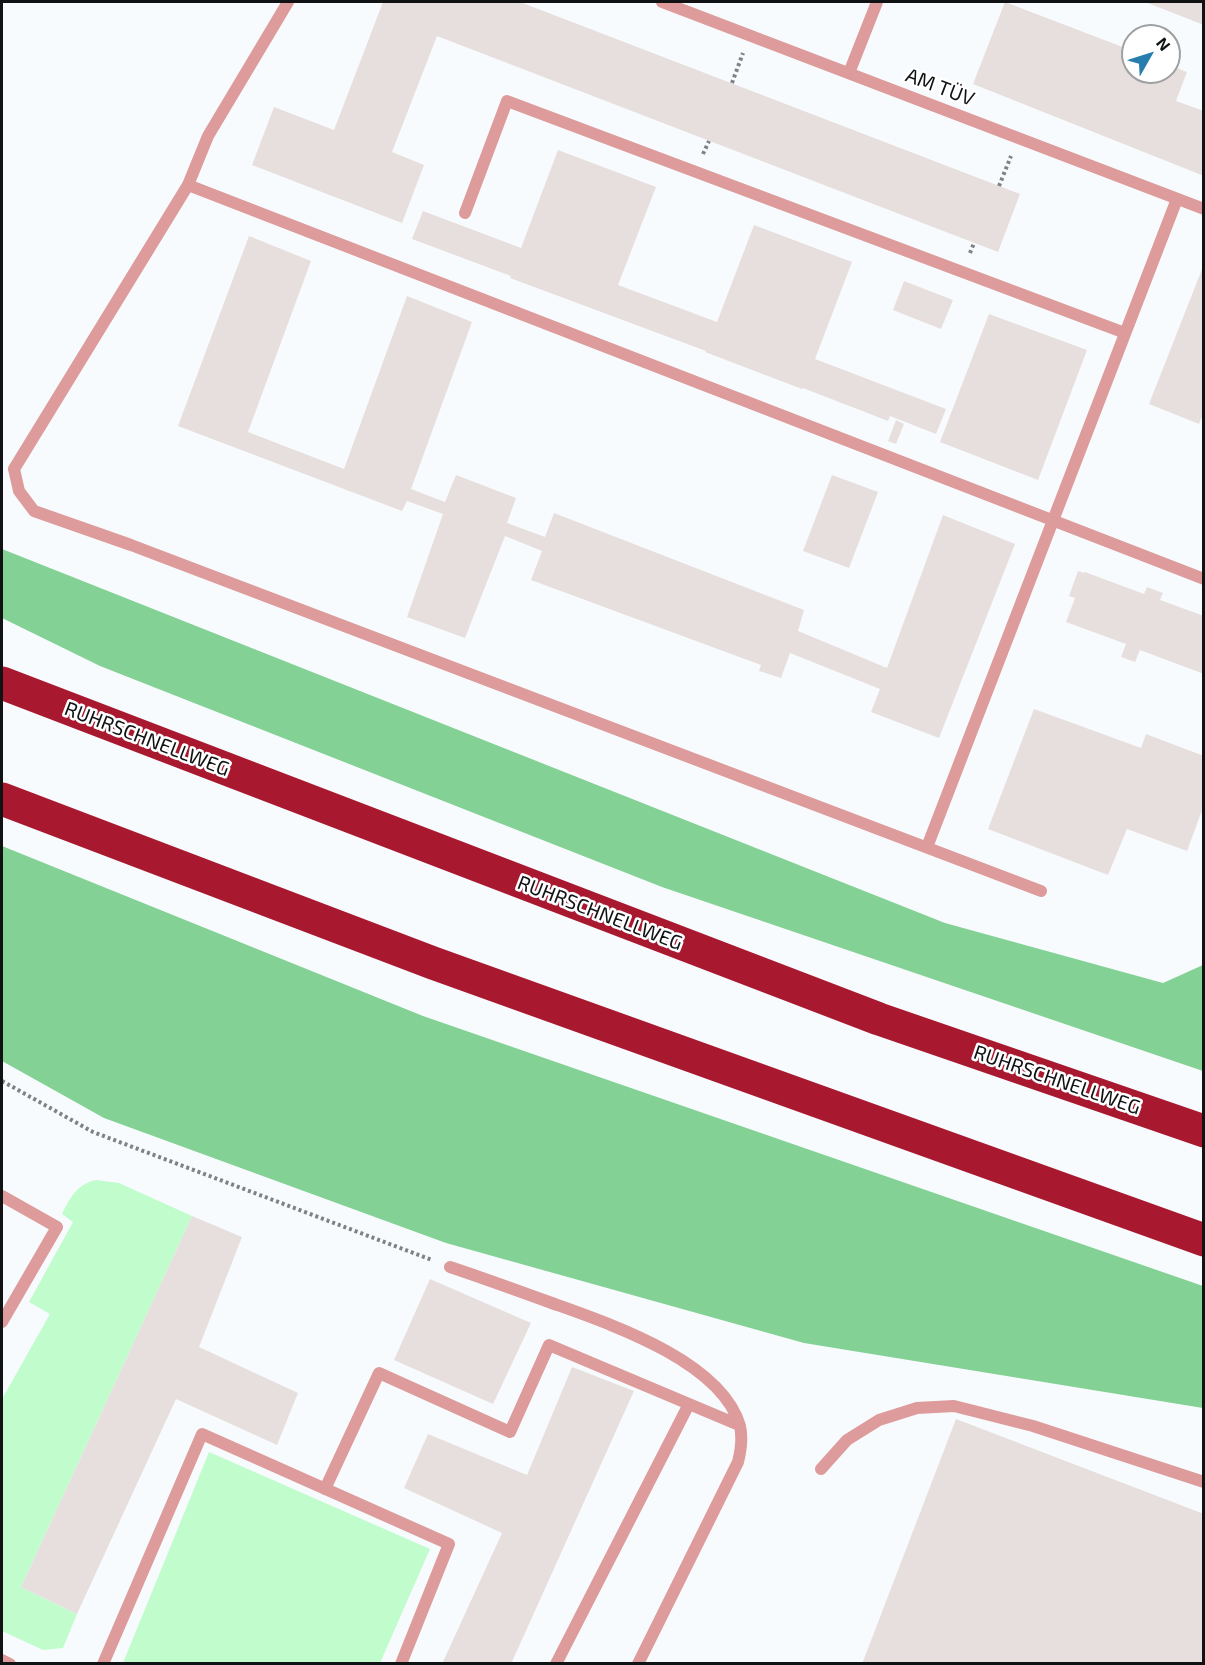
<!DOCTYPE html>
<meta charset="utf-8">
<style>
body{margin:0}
#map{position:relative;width:1205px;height:1665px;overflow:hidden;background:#f8fbfe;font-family:"Exo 2",sans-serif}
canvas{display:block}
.frame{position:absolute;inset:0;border:3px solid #101214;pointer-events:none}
.north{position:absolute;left:1121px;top:24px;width:60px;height:60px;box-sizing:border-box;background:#fff;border:2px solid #9fa0a1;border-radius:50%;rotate:51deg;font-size:16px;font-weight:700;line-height:24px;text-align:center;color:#101214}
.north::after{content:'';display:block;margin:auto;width:21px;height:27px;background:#277dad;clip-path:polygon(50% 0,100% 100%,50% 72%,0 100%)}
</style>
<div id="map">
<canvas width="1205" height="1665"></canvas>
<div class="frame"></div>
<div class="north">N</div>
</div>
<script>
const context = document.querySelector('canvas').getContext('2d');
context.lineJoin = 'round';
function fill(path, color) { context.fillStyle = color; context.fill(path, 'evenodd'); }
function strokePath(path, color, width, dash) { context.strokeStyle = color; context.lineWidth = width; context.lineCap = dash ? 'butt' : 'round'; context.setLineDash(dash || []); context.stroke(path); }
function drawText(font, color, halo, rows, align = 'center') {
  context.font = font + ' "Exo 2",sans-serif'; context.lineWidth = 5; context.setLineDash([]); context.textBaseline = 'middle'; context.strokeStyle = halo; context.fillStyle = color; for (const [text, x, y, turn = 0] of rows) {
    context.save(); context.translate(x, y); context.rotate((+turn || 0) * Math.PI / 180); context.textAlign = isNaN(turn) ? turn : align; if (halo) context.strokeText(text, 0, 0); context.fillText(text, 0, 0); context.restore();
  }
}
const green = new Path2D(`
 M 96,1180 L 119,1183 L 192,1216 L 21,1587 L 77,1614 L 63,1648 L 43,1650 L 2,1631 L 2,1399 L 50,1314 L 29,1302 L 73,1222 L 62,1214 C 70,1198 77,1184 96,1180 Z
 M 209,1452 L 430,1549 L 380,1663 L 123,1663 Z`);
const forest = new Path2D(`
 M 2,549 L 945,923 L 1163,983 L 1203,965 L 1203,1071 L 662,887 L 100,666 L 2,618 Z
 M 2,846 L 423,1016 L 1203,1286 L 1203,1408 L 804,1343 L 446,1243 L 104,1118 L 2,1061 Z`);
const building = new Path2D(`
 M 383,2 L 520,2 L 1020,194 L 998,252 L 437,36 L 392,152 L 424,165 L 402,223 L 252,165 L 274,107 L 334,130 Z
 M 1005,2 L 1133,51 L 1133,72 L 1169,72 L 1169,65 L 1187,72 L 1176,101 L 1204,111 L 1204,176 L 973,84 Z
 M 1145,2 L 1204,2 L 1204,25 Z
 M 558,150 L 656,187 L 618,285 L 717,322 L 754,225 L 852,262 L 815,359 L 946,409 L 936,434 L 890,416 L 888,421 L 803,388 L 802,389 L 705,352 L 706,351 L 510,278 L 511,276 L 412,239 L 423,211 L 521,248 Z
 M 249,236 L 311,261 L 248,432 L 344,469 L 407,296 L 472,322 L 411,489 L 445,502 L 456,475 L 516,498 L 507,523 L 545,537 L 554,513 L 804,610 L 798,631 L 887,668 L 943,515 L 1015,544 L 939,738 L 871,712 L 880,689 L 790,653 L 781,678 L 759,671 L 761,665 L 531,580 L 542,551 L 505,536 L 465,638 L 407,617 L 443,514 L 407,501 L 402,511 L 178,426 Z
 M 1204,264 L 1204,412 L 1199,424 L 1149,404 Z
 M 904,281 L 953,300 L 941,329 L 893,310 Z
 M 989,314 L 1087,350 L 1038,480 L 940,442 Z
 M 896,420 L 904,424 L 896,444 L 888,441 Z
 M 832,475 L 878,492 L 849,568 L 803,551 Z
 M 1078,571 L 1084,573 L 1085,572 L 1144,594 L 1147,587 L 1163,593 L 1160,600 L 1204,616 L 1204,674 L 1140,650 L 1135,662 L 1121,657 L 1126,644 L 1066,622 L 1075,598 L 1069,596 Z
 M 1034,709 L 1141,748 L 1146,734 L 1204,756 L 1204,805 L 1187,851 L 1127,829 L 1108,875 L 988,829 Z
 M 192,1216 L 242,1237 L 199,1347 L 298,1393 L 277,1445 L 176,1399 L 77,1614 L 21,1587 Z
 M 430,1279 L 531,1323 L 493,1404 L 394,1360 Z
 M 572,1367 L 634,1391 L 511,1664 L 442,1664 L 502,1533 L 404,1488 L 428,1434 L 527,1475 Z
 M 956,1419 L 1204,1514 L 1204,1664 L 862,1664 Z`);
const path = new Path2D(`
 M 732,83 L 743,53
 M 703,154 L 709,141
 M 999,186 L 1011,156
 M 970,253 L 974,243
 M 2,1081 L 93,1132 L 432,1260`);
const service = new Path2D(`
 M 288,2 L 208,136 L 188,185 L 14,469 L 19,491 L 34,511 L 131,545 L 1041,891
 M 662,2 L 1204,209
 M 849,73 L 877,2
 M 188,185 L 1204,579
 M 465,213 L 507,101 L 1125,333
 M 927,847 L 1177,199
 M 2,1196 L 57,1227 L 2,1322
 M 450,1267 C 483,1278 516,1290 549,1302 C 607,1323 721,1360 740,1426 C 743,1439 741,1450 738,1462 L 638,1664
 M 689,1404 L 739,1425
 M 821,1469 L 847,1440 L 879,1420 L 917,1408 L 954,1406 L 1033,1426 L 1204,1482
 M 325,1489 L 379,1373 L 510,1432 L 549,1345 L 689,1404 L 556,1664
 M 2,1660 L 10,1664
 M 103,1664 L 202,1434 L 449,1544 L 401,1664`);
const motorway = new Path2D(`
 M 2,683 L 879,1019 L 1204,1131
 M 2,799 L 433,963 L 1204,1240`);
const streetNames = [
 ["AM TÜV",940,87,21],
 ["RUHRSCHNELLWEG",147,739,21],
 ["RUHRSCHNELLWEG",600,913,21],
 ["RUHRSCHNELLWEG",1057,1080,19]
];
fill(green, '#c0fccc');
fill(forest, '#83d194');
fill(building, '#e7dfdd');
strokePath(path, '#7f8284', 4, [3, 3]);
strokePath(service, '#dd9c9b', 12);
strokePath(motorway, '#a81930', 33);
drawText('20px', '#101214', '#fff', streetNames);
</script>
